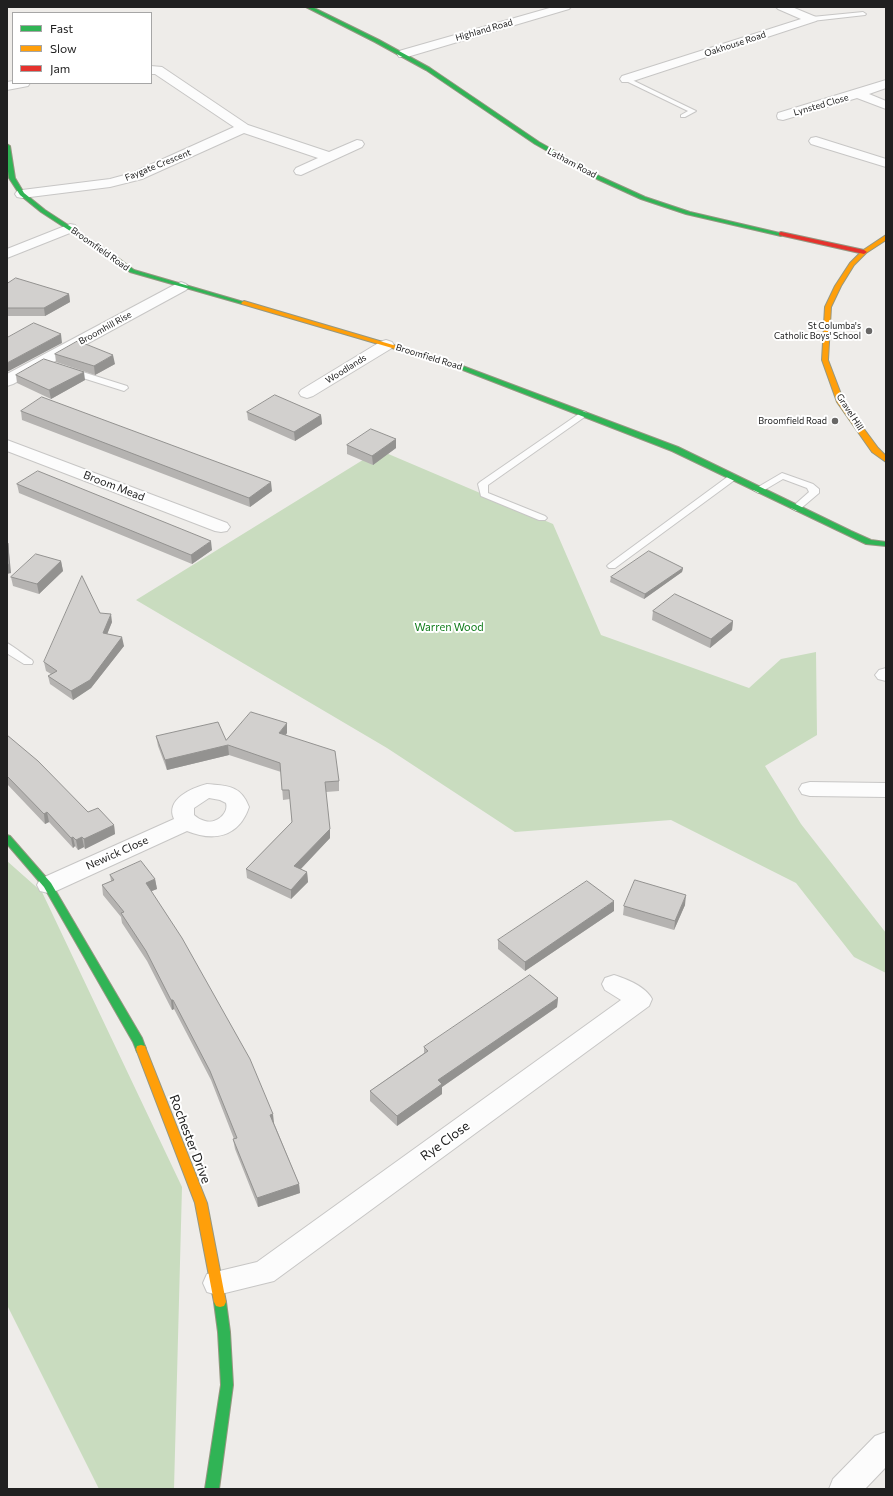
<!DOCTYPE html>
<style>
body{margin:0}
#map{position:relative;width:893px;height:1496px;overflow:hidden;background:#eeece9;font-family:Commissioner,sans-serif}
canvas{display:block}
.frame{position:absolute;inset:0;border:8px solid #202020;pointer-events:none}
.legend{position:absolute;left:12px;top:12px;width:140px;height:72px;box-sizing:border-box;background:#fff;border:1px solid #a6a6a6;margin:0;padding:5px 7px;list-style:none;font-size:12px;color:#202020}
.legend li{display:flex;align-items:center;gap:8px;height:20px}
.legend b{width:20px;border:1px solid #a6a6a6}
</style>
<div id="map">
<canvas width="893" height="1496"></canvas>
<div class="frame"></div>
<ul class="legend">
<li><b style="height:5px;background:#30b455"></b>Fast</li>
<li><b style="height:5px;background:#ff9f0a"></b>Slow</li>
<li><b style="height:5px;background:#e5322d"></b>Jam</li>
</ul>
</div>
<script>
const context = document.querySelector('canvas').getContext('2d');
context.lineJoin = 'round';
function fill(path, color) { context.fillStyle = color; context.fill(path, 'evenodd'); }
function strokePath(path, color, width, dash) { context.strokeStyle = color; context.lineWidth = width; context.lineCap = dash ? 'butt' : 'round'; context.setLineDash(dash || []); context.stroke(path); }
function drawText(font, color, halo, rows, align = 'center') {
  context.font = font + ' Commissioner,sans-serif'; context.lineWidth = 4; context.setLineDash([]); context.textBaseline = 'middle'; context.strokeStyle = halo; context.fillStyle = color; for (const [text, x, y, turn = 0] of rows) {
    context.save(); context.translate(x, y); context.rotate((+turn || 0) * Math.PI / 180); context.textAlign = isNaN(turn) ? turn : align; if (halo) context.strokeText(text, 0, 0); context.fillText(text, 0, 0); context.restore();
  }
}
const forest = new Path2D(`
 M 379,450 L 553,524 L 601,635 L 749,688 L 781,659 L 816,652 L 817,735 L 765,766 L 801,824 L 886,933 L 886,973 L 854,957 L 796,883 L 671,820 L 515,832 L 387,748 L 136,600 Z
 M 7,861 L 42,892 L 182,1187 L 174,1489 L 99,1489 L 7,1305 Z`);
const lane = new Path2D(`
 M 863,12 L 866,14 L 865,15 L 812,21 L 809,19 L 812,17 Z
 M 624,78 L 628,78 L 696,111 L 685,117 L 681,117 L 681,115 L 688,111 L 624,80 Z
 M 70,368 L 127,386 L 128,388 L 124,391 L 67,373 L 66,371 Z
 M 583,411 L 586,412 L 587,414 L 586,416 L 488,485 L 488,493 L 545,516 L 547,518 L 545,520 L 539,520 L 481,496 L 478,484 L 480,482 Z
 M 782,473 L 813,484 L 819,489 L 819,493 L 799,510 L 796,511 L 791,508 L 809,492 L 807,488 L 783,479 L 761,492 L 758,493 L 753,490 Z
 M 733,474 L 738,477 L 736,479 L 615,568 L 609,568 L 607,566 L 609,564 L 730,475 Z
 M 7,643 C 10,644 27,657 32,660 L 33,662 L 32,664 L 24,664 L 8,654 Z`);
const street = new Path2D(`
 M 553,7 L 571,7 L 569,9 L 407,57 L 399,57 L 397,54 L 399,51 Z
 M 776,7 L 792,7 L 816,17 L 818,19 L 816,21 L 630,82 L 622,82 L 620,79 L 622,76 L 801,19 L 778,9 Z
 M 151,66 L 162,67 L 248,125 L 329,152 L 357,140 L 362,141 L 364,144 L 362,147 L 301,175 L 296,174 L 294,171 L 296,168 L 318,158 L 244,133 L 142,179 L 110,187 L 22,198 L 17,197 L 15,194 L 17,191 L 22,190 L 110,179 L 132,173 L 234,127 L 155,74 L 151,74 Z
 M 886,80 L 886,88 L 869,94 L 886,101 L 886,109 L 857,98 L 783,120 L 778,119 L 777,116 L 778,113 Z
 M 13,81 L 13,83 L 30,83 L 28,86 L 7,90 L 7,82 Z
 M 816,137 L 886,159 L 886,167 L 811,144 L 809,141 L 811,138 Z
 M 70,224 L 75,225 L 77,228 L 75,231 L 7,258 L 7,249 Z
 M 181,282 L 186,284 L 189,287 L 186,290 L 13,384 L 7,386 L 7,374 L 176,284 Z
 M 386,340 L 392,342 L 394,345 L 392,348 L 313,396 L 307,398 L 301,396 L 299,393 L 301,390 L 380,342 Z
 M 7,440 L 227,523 L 230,527 L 227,531 L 221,532 L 215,531 L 7,451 Z
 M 886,668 L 886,681 L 878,679 L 875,675 L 879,670 Z
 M 810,782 L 886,783 L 886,797 L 810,796 L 802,794 L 799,789 L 802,784 Z
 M 207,784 C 227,786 241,785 249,807 C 239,837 214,842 187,831 L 56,891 L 48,893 L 40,891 L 37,885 L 40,879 L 174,819 C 165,799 192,788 207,784 ZM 209,798 L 220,800 L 226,803 C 229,814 216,824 205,821 C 201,820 197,818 194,815 L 194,808 Z
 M 614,975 C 627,979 646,987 652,999 L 649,1006 L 274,1281 L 217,1295 L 207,1292 L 203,1283 L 207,1274 L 257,1262 L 621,1000 L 605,990 L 602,984 L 605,978 Z
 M 886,1432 L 886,1467 L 865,1489 L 829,1489 L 833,1479 L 875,1436 Z`);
const fast = new Path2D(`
 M 306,7 L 312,7 L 379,40 L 430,68 L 539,142 L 601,177 L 645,197 L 690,212 L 784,234 L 781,236 L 686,214 L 641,199 L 597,179 L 535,144 L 426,70 L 375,42 Z
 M 7,144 L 10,146 L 15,178 L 24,193 L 45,210 L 114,255 L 134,270 L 247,303 L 242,304 L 130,272 L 110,257 L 41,212 L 20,195 L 9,178 L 7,164 Z
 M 452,362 L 678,447 L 851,531 L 871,540 L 886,542 L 886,546 L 866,544 L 672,451 L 450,365 L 449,364 Z
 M 7,835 L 10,836 L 51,883 L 142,1038 L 146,1049 L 145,1052 L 141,1053 L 137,1052 L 133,1042 L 44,887 L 7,844 Z
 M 220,1297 L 224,1298 L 226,1302 L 230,1332 L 233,1385 L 219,1489 L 205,1489 L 221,1385 L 218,1332 L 214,1302 L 216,1298 Z`);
const slow = new Path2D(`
 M 886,235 L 886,240 L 866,253 L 854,265 L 841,286 L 831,307 L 828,360 L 844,402 L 878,448 L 886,456 L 886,462 L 872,452 L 837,402 L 822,360 L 825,307 L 835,286 L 850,263 L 862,251 Z
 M 244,301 L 454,363 L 455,364 L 454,365 L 450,365 L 242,304 L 241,303 Z
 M 141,1045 L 145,1046 L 146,1049 L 207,1203 L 226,1302 L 224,1306 L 220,1307 L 216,1306 L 214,1302 L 195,1203 L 136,1049 L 137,1046 Z`);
const jam = new Path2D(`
 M 781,232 L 864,250 L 867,252 L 864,254 L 779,235 L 779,233 Z`);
const wall = new Path2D(`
 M 7,284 L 69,294 L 70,302 L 45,316 L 7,316 Z
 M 55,354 L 115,364 L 95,375 L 56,362 Z
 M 16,375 L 85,380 L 51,399 L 17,383 Z
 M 21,411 L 272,491 L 250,507 L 22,420 Z
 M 247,412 L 321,415 L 322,424 L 295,441 L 248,420 Z
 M 396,439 L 396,448 L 373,465 L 347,454 L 347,445 Z
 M 17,484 L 212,550 L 192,564 L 19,493 Z
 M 61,561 L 63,571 L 39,594 L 13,586 L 11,577 Z
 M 683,568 L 682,572 L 644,599 L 610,582 L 611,577 Z
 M 653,611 L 733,621 L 732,630 L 710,648 L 652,620 Z
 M 100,613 L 112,622 L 107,634 L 124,646 L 91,688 L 73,700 L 50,684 L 48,676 L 51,674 L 46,671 L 44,662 Z
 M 287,733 L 286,735 L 339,781 L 339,791 L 326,792 L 330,838 L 301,869 L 307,872 L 308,882 L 291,899 L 247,878 L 246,869 L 292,822 L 290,799 L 283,800 L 281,772 L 229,755 L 167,770 L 158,746 L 156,736 L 226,740 Z
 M 7,735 L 88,812 L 114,825 L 115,834 L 85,849 L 84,847 L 78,850 L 75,846 L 73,848 L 49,822 L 45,824 L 7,784 Z
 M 110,875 L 155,879 L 157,889 L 151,891 L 274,1123 L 299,1184 L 300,1193 L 258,1207 L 235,1149 L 233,1139 L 234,1139 L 211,1080 L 174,1009 L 172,1010 L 147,961 L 122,923 L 121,917 L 103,895 L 102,885 L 111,881 Z
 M 685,905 L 674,930 L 623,915 L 624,906 Z
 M 614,911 L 525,971 L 498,949 L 498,940 Z
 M 558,998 L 557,1007 L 442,1087 L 442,1094 L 397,1126 L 370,1101 L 370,1091 L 424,1053 L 424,1047 Z`);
const shadedWall = new Path2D(`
 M 69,294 L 70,302 L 45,316 L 44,308 Z
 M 61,334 L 62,343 L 7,372 L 7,363 Z
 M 113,355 L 115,364 L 95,375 L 94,366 Z
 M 84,372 L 85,380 L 51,399 L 49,390 Z
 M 321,415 L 322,424 L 295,441 L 294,432 Z
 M 396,439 L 396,448 L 373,465 L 372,456 Z
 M 271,482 L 272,491 L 250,507 L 249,498 Z
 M 211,541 L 212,550 L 192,564 L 191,555 Z
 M 8,543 L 9,552 L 11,573 L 7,574 Z
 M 61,561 L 63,571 L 39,594 L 37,584 Z
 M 683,568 L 682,572 L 644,599 L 645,594 Z
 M 111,614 L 112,622 L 104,642 L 103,633 Z
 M 733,621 L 732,630 L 710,648 L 711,639 Z
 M 122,637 L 124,646 L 91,688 L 73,700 L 71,691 Z
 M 287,723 L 287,733 L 279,742 L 279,733 Z
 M 228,745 L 229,755 L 167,770 L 165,760 Z
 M 47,812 L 49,822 L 45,824 L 44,814 Z
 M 114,825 L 115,834 L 85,849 L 84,839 Z
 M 330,829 L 330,838 L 294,876 L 294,866 Z
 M 73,837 L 75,846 L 73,848 L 71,838 Z
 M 82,837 L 84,847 L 78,850 L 76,840 Z
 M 307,872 L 308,882 L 291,899 L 291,890 Z
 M 155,879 L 157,889 L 147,893 L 146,883 Z
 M 686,895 L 685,905 L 674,930 L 675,921 Z
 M 614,901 L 614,911 L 525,971 L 525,962 Z
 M 558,998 L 557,1007 L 442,1087 L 442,1094 L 397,1126 L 397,1116 L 438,1080 Z
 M 171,1000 L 173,1000 L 174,1009 L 172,1010 Z
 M 273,1114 L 274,1123 L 271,1124 L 270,1115 Z
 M 299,1184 L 300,1193 L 258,1207 L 257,1198 Z`);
const building = new Path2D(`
 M 16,278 L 69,294 L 44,308 L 7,308 L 7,284 Z
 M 34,323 L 61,334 L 7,363 L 7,338 Z
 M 78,341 L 113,355 L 94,366 L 55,354 Z
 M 44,359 L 84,372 L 49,390 L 16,375 Z
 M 275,395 L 321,415 L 294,432 L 247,412 Z
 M 42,397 L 271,482 L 249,498 L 21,411 Z
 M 371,429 L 396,439 L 372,456 L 347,445 Z
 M 38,471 L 211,541 L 191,555 L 17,484 Z
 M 7,543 L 8,543 L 9,564 L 7,565 Z
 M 649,551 L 683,568 L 645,594 L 611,577 Z
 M 36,554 L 61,561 L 37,584 L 11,577 Z
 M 82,576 L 100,613 L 111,614 L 103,633 L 122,637 L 90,680 L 71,691 L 48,676 L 57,671 L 44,662 Z
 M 675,594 L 733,621 L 711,639 L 653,611 Z
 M 251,712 L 287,723 L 279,733 L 335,751 L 339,781 L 325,782 L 330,829 L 294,866 L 307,872 L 291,890 L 246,869 L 292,822 L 289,790 L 282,790 L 280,763 L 228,745 L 165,760 L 156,736 L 218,722 L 226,740 Z
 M 7,735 L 38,761 L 88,812 L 98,808 L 114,825 L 84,839 L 82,837 L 76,840 L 73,837 L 71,838 L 47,812 L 44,814 L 7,776 Z
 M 141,861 L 155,879 L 146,883 L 182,938 L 250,1059 L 273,1114 L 270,1115 L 299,1184 L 257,1198 L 233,1139 L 237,1138 L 210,1071 L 173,1000 L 171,1000 L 146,951 L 121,913 L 124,912 L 102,885 L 114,880 L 110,875 Z
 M 635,880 L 686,895 L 675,921 L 624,906 Z
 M 587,881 L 614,901 L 525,962 L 498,940 Z
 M 530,975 L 558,998 L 438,1080 L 442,1084 L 397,1116 L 370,1091 L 428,1051 L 424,1047 Z`);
const markers = [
 [869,331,4,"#686766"],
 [835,421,4,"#686766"]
];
const farStreetnames = [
 ["Highland Road",484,30,-16],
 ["Oakhouse Road",735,44,-18],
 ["Lynsted Close",821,105,-16],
 ["Latham Road",572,163,28],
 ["Faygate Crescent",158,165,-22],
 ["Broomfield Road",100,249,35],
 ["Broomhill Rise",105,328,-29],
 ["Broomfield Road",429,357,17],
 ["Woodlands",346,369,-32],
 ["Gravel Hill",850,412,57]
];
const farPoinames = [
 ["St Columba's",861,326],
 ["Catholic Boys' School",861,336],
 ["Broomfield Road",827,421]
];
const streetNames = [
 ["Broom Mead",114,486,21],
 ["Newick Close",117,853,-24]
];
const parkNames = [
 ["Warren Wood",449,627]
];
const nearStreetnames = [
 ["Rochester Drive",190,1139,69],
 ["Rye Close",445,1141,-36]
];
fill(forest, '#c9dcbf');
strokePath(lane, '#c7c6c5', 2);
strokePath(street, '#c7c6c5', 2);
strokePath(fast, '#959781', 2);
strokePath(slow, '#959781', 2);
strokePath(jam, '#959781', 2);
fill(lane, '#fcfcfc');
fill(street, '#fcfcfc');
fill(fast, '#30b455');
fill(slow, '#ff9f0a');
fill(jam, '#e5322d');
fill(wall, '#b5b3b1');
fill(shadedWall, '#939290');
fill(building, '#d2d0ce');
strokePath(building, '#939290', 1);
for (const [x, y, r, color] of markers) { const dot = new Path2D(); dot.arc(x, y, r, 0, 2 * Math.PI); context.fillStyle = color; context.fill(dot); strokePath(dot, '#fff', 1.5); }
drawText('9px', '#202020', '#fff', farStreetnames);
drawText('9px', '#202020', '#fff', farPoinames, 'right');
drawText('11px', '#202020', '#fff', streetNames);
drawText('11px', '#107c1b', '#fff', parkNames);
drawText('13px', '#202020', '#fff', nearStreetnames);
</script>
